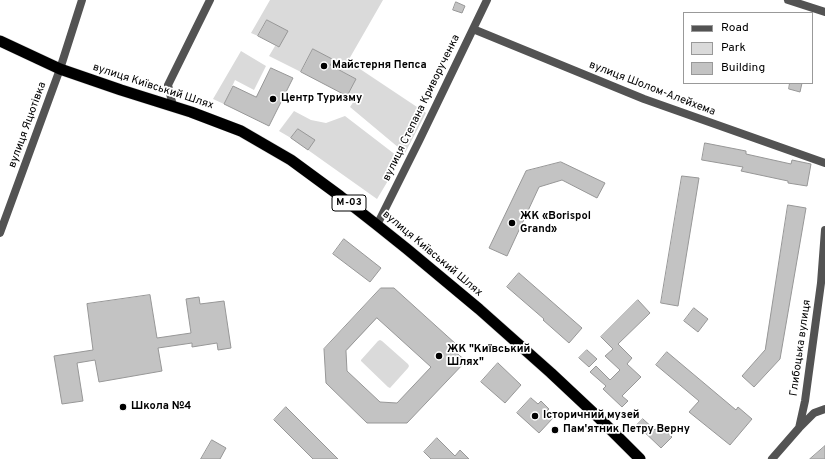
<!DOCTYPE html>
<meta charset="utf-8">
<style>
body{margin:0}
#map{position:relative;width:825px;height:459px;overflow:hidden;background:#fff;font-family:Overpass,sans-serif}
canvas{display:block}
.legend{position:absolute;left:683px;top:12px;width:130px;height:72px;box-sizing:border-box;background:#fff;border:1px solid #999;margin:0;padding:5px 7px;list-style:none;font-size:12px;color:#000}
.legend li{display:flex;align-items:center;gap:8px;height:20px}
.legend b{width:20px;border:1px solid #999}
</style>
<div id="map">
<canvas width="825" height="459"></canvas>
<ul class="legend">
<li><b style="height:5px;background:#535353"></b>Road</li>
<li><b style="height:11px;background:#dadada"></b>Park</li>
<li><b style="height:11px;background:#c3c3c3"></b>Building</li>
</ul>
</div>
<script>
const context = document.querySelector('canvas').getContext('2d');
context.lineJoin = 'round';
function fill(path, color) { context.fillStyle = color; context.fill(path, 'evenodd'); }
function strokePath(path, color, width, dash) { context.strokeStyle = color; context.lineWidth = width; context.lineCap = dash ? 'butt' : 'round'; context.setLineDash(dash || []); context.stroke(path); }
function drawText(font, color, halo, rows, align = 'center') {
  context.font = font + ' Overpass,sans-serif'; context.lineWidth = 3.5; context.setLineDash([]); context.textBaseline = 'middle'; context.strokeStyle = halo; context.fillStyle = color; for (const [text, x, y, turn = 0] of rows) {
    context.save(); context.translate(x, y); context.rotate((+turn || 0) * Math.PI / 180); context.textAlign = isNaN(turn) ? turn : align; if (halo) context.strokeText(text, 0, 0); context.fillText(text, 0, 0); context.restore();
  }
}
const green = new Path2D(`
 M 270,0 L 383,0 L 348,61 L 426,113 L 405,153 L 350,107 L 354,101 L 347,96 L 356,79 L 331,65 L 333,60 L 313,49 L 301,72 L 269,56 L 275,46 L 279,47 L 287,31 L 267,20 L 258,36 L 251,33 Z
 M 241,51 L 266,66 L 254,90 L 235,80 L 224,104 L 213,99 Z
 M 294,111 L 311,120 L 326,123 L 345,116 L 401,159 L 377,199 L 308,150 L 291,138 L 279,131 Z
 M 380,340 L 382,341 L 408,364 L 409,366 L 408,368 L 390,388 L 388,387 L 361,361 L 361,360 L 378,341 Z`);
const building = new Path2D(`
 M 456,2 L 465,6 L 462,13 L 453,10 Z
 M 267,20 L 288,31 L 279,47 L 258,36 Z
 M 313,49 L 334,60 L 330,65 L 356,79 L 347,96 L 301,72 Z
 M 271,68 L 293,78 L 269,126 L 224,104 L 233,86 L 256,97 Z
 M 790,83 L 802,83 L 800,92 L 789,89 Z
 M 298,129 L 315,140 L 308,150 L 291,138 Z
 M 705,143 L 746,151 L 746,154 L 791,164 L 792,160 L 811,164 L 807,186 L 788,183 L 788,181 L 741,171 L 743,167 L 702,160 Z
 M 561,162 L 605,183 L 597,198 L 562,180 L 539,187 L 507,256 L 489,248 L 526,171 Z
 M 682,176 L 699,178 L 678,306 L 661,303 Z
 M 788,205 L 806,208 L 780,359 L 754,387 L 742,376 L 765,350 Z
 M 344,239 L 381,268 L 370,282 L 333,254 Z
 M 519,273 L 582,328 L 569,343 L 543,320 L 544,319 L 507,287 Z
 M 381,288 L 394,288 L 457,345 L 453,350 L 466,361 L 407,423 L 367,423 L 326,383 L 324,349 ZM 377,318 L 431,367 L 397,403 L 380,402 L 347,371 L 346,351 Z
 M 150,295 L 157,338 L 191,333 L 186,299 L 199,297 L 200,304 L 224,301 L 231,348 L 218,350 L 217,343 L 192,347 L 192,343 L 158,348 L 162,371 L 99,382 L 95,360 L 77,363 L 83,401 L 62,404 L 54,356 L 93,350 L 87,304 Z
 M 638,300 L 650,313 L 618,344 L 632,358 L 627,364 L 641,377 L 622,396 L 628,401 L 622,407 L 603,389 L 606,386 L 590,372 L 596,366 L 610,380 L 620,370 L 605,356 L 613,349 L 601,337 Z
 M 694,308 L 708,319 L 698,332 L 684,321 Z
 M 587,350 L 597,359 L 589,367 L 579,358 Z
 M 667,352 L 736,410 L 738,407 L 752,419 L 730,445 L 689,412 L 699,401 L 656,365 Z
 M 498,363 L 521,385 L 505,403 L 481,382 Z
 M 531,398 L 538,404 L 541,401 L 549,409 L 546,412 L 553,418 L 539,433 L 517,413 Z
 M 286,407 L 338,459 L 313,459 L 274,420 Z
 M 643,419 L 655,430 L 659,425 L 672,437 L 661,448 L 637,425 Z
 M 437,438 L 455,456 L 460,450 L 469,459 L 431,459 L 424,452 Z
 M 212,440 L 226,448 L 220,459 L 201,459 Z
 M 825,446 L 825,459 L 810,459 Z`);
const minor = new Path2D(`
 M 788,0 L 825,12
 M 473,29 L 644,99 L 825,163
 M 173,106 L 168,85 L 210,0
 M 377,225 L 419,141 L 487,0
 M 0,233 L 60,69 L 82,0`);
const tertiary = new Path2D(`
 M 799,428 L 814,413 L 825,409
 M 772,459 L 799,428 L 805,401 L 821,283 L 825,230`);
const trunk = new Path2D(`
 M 0,41 L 60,69 L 121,90 L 191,112 L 241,131 L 291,160 L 340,196 L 377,225 L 407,249 L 479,309 L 551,373 L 600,419 L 640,459`);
const markers = [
 [324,66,4,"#000"],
 [273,99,4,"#000"],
 [512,223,4,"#000"],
 [439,356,4,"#000"],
 [123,407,4,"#000"],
 [535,416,4,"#000"],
 [555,430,4,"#000"]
];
const shields = [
 [349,203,34]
];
const shieldNames = [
 ["М-03",349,203]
];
const poiNames = [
 ["Майстерня Пепса",332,66],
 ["Центр Туризму",281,99],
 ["ЖК «Borispol",520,217],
 ["Grand»",520,230],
 ["ЖК \"Київський",447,350],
 ["Шлях\"",447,363],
 ["Школа №4",131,407],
 ["Історичний музей",543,416],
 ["Пам'ятник Петру Верну",563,430]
];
const streetNames = [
 ["вулиця Київський Шлях",153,87,18],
 ["вулиця Шолом-Алейхема",652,89,21],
 ["вулиця Степана Криворученка",422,108,-64],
 ["вулиця Яцютівка",28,125,-70],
 ["вулиця Київський Шлях",432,254,40],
 ["Глибоцька вулиця",801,348,-82]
];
fill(green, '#dadada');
fill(building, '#c3c3c3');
strokePath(building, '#979797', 1);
strokePath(trunk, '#dbdbdb', 12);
strokePath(minor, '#535353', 8);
strokePath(tertiary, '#535353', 8);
strokePath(trunk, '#000', 11);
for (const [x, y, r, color] of markers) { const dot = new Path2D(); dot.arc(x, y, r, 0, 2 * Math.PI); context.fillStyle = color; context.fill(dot); strokePath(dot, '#fff', 1.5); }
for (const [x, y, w] of shields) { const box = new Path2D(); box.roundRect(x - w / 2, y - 8, w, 16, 3); context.fillStyle = '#fff'; context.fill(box); strokePath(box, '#000', 1); }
drawText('bold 10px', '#000', null, shieldNames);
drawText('bold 11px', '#000', '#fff', poiNames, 'left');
drawText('11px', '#000', '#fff', streetNames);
</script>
